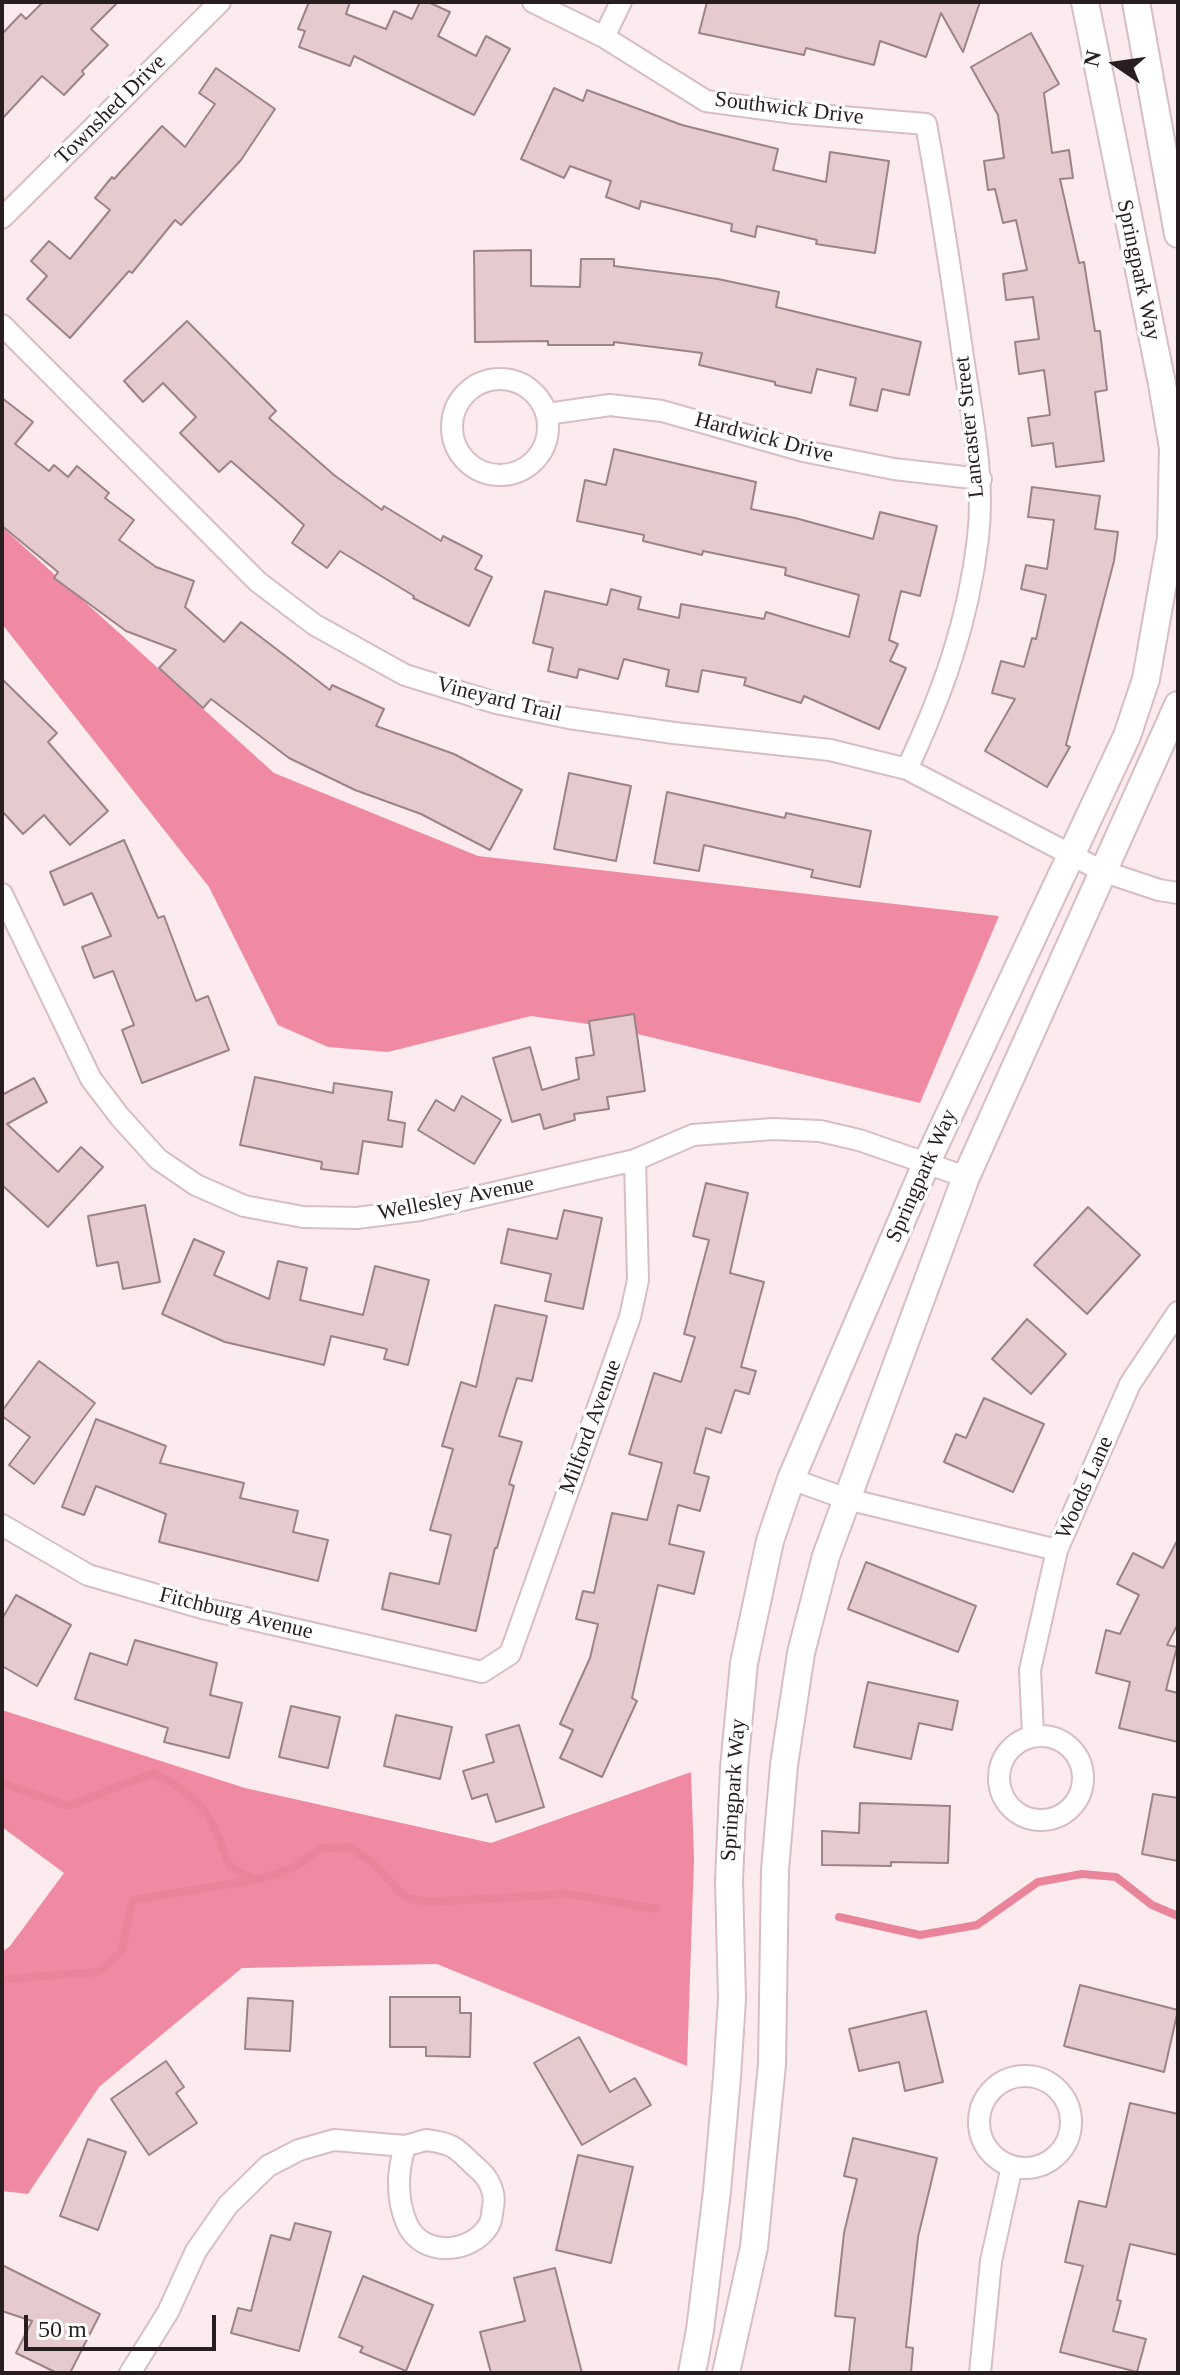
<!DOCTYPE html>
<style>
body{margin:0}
#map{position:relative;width:1180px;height:2375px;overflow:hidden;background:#fcebee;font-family:Georgia,serif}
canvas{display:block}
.frame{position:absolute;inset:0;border:4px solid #281e20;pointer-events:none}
.north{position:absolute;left:1076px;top:24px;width:80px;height:80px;-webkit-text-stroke:6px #fff;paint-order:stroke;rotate:283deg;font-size:22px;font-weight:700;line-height:32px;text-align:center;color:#281e20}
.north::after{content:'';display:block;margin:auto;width:28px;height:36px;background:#281e20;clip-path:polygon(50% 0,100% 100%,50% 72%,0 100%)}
.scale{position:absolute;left:24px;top:2315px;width:192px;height:36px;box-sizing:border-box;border:4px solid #281e20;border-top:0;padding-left:10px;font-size:24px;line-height:28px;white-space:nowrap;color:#281e20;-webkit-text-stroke:6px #fff;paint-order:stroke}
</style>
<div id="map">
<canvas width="1180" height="2375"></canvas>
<div class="frame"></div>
<div class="north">N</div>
<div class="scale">50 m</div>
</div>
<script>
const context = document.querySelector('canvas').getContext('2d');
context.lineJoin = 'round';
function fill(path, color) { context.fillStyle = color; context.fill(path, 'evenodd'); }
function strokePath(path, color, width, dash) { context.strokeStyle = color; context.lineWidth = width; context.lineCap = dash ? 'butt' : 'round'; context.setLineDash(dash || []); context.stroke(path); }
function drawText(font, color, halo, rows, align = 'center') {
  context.font = font + ' Georgia,serif'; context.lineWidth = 7; context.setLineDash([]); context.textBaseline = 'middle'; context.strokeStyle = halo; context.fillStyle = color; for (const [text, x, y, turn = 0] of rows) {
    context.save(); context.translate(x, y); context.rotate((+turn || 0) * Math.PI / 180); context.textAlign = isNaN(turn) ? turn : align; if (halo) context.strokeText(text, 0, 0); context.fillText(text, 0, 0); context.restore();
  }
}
const forest = new Path2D(`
 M 2,527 L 274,773 L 478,856 L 999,916 L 920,1103 L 609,1027 L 531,1016 L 388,1052 L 328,1047 L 278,1025 L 209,887 L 2,624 Z
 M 2,1710 L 245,1788 L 491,1843 L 691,1772 L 694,1859 L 687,2066 L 437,1964 L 242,1968 L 99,2087 L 28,2194 L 2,2191 L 2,1952 L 10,1946 L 64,1873 L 2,1827 Z`);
const stream = new Path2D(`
 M 2,1783 L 68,1806 L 153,1773 C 207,1801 209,1813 230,1867 L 256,1880 L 293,1868 L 322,1848 L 350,1847 L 371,1861 L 406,1898 L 430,1902 L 568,1894 L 656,1909
 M 839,1917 L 920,1935 L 977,1925 L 1038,1882 L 1082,1874 L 1116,1877 L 1152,1905 L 1178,1916
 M 2,1979 L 99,1972 L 121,1952 L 133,1900 L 254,1880`);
const building = new Path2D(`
 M 43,2 L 118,2 L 91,29 L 108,45 L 82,71 L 84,74 L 64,95 L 42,76 L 2,119 L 2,34 L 21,14 L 26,19 Z
 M 309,2 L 350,2 L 346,14 L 386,29 L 394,11 L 412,19 L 420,2 L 428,2 L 450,12 L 438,36 L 476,56 L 486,36 L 510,49 L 474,115 L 354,56 L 350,66 L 299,47 L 305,31 L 298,29 Z
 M 707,2 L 980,2 L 963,52 L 941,13 L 926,57 L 880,41 L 874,65 L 806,48 L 804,55 L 699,33 Z
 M 1031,33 L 1059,84 L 1044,93 L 1052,153 L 1069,150 L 1073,178 L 1060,179 L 1079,263 L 1084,262 L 1095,331 L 1100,331 L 1107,390 L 1095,392 L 1104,461 L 1056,467 L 1053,443 L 1032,446 L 1028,418 L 1050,415 L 1044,370 L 1019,374 L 1015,342 L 1039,339 L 1033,297 L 1006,300 L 1003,274 L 1027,270 L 1016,220 L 1003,223 L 995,189 L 988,190 L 984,161 L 1004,158 L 998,115 L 971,67 Z
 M 216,68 L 275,109 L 241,160 L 181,225 L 175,220 L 132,273 L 129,271 L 70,338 L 27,299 L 47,276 L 31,261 L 49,241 L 70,259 L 110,210 L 95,198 L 112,177 L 114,179 L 162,126 L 185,147 L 215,104 L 199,93 Z
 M 554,88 L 583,101 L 587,90 L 682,125 L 778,149 L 773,170 L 826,182 L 830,152 L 889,161 L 875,253 L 816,244 L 817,240 L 757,226 L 755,237 L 731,231 L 732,224 L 641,201 L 639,209 L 606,197 L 611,181 L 570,166 L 564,178 L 521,159 Z
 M 531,250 L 531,286 L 580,287 L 581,259 L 614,259 L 614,266 L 718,279 L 779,292 L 776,307 L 921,342 L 909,395 L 882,389 L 877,411 L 850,405 L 856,378 L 817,369 L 811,393 L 775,385 L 775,382 L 699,365 L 702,353 L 614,342 L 614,345 L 548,345 L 548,341 L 475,342 L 474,251 Z
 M 187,321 L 276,411 L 269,418 L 334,475 L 382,510 L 384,506 L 441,541 L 443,536 L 482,556 L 475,569 L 492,577 L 469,626 L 413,598 L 414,596 L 340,551 L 327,568 L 292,543 L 304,525 L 231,461 L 219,472 L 180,433 L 196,417 L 163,383 L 143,402 L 124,381 Z
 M 2,398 L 33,422 L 15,444 L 49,471 L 54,465 L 68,477 L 77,466 L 109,493 L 105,498 L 134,520 L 119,540 L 156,567 L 194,581 L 185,607 L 224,642 L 241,622 L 330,690 L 332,685 L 384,709 L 376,726 L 454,754 L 522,790 L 490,850 L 421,814 L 355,790 L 289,758 L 211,699 L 203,708 L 159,668 L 176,650 L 126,631 L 54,578 L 58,572 L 2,526 Z
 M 614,449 L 756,482 L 751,509 L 795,518 L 873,539 L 880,512 L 937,526 L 920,596 L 901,591 L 889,640 L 898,644 L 890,661 L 906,668 L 879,729 L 804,696 L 801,703 L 744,685 L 746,678 L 702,670 L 698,692 L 666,686 L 669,670 L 624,659 L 618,679 L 579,669 L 577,678 L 548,671 L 553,648 L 533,643 L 545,591 L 607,605 L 611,589 L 641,597 L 638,609 L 679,618 L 681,604 L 764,619 L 766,612 L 849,637 L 859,595 L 785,575 L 786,568 L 703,551 L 702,555 L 643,541 L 644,535 L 577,521 L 585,480 L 606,485 Z
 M 1032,487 L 1100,496 L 1095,529 L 1118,532 L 1114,561 L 1066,745 L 1070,747 L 1047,787 L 985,751 L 1015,699 L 992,693 L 1001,661 L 1024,667 L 1032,638 L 1036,639 L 1046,595 L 1021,589 L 1026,565 L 1047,569 L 1054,520 L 1028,517 Z
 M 2,679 L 57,733 L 48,742 L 108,811 L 70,845 L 44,815 L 23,834 L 2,811 Z
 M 569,773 L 631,786 L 616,861 L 554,849 Z
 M 667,792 L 785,818 L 786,813 L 871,831 L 860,887 L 811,877 L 813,870 L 704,845 L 699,871 L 654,863 Z
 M 124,840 L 158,918 L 164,916 L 196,1001 L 208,996 L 229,1050 L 142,1083 L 122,1030 L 134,1025 L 113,971 L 94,978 L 82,947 L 111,936 L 92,893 L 64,905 L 50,872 Z
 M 634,1014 L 645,1091 L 607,1097 L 609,1109 L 574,1114 L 575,1120 L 544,1129 L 540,1114 L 512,1122 L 493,1058 L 530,1047 L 542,1090 L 579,1079 L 576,1058 L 594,1055 L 589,1021 Z
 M 255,1077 L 333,1093 L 334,1083 L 392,1092 L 388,1120 L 405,1123 L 402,1147 L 363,1141 L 358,1174 L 321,1169 L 322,1162 L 240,1145 Z
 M 34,1078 L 47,1102 L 7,1124 L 58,1172 L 81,1147 L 103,1167 L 48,1227 L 2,1185 L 2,1095 Z
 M 462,1096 L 501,1120 L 474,1164 L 418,1130 L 436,1100 L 454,1111 Z
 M 706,1183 L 748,1193 L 730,1273 L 764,1282 L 741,1367 L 756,1371 L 749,1394 L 735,1390 L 721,1433 L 706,1428 L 694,1473 L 709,1477 L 700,1511 L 678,1505 L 669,1544 L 704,1552 L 694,1594 L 658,1585 L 632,1698 L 637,1701 L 602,1777 L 560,1758 L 573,1730 L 560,1724 L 590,1658 L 598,1624 L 576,1619 L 583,1591 L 594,1593 L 612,1513 L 647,1520 L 662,1463 L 629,1454 L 654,1373 L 681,1382 L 695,1337 L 684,1334 L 709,1240 L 693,1236 Z
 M 145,1205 L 160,1282 L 123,1289 L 118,1262 L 97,1266 L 88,1216 Z
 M 1088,1207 L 1140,1255 L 1087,1314 L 1034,1265 Z
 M 564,1210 L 602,1218 L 583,1309 L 545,1301 L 551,1274 L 501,1263 L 508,1229 L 557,1239 Z
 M 194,1239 L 224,1252 L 214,1275 L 269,1299 L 278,1261 L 307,1268 L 300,1300 L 363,1315 L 375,1266 L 429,1280 L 408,1365 L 384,1359 L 387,1349 L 331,1336 L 324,1365 L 225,1342 L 162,1314 Z
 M 495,1305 L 547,1316 L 532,1381 L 517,1378 L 499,1436 L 522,1442 L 509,1484 L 514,1486 L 497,1548 L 495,1548 L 476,1631 L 382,1609 L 390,1573 L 439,1584 L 451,1535 L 430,1530 L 453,1449 L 442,1446 L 461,1382 L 476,1387 Z
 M 1027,1319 L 1066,1354 L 1031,1394 L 992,1359 Z
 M 39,1361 L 95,1403 L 34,1484 L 9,1465 L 30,1437 L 2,1416 L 2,1411 Z
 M 984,1398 L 1044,1424 L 1013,1492 L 944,1462 L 956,1434 L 966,1438 Z
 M 96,1419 L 166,1446 L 160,1463 L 244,1483 L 240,1498 L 298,1511 L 293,1532 L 328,1540 L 318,1581 L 159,1542 L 166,1514 L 96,1486 L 84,1515 L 62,1507 Z
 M 1178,1539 L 1178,1624 L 1167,1645 L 1177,1647 L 1166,1690 L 1178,1693 L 1178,1742 L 1119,1728 L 1130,1682 L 1096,1673 L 1106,1630 L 1120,1634 L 1139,1595 L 1117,1584 L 1133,1553 L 1163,1568 Z
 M 866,1562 L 976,1606 L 958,1652 L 848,1609 Z
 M 16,1595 L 71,1625 L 37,1686 L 2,1666 L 2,1619 Z
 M 135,1640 L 217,1663 L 210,1695 L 242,1703 L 229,1758 L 164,1742 L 168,1728 L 75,1699 L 90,1653 L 127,1665 Z
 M 868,1682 L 958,1701 L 952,1730 L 919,1723 L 911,1759 L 854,1747 Z
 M 291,1706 L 340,1717 L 328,1768 L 279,1757 Z
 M 396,1715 L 452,1727 L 440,1779 L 384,1766 Z
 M 519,1725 L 544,1807 L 496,1822 L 487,1794 L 472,1799 L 463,1771 L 494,1762 L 486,1735 Z
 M 1153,1794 L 1178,1798 L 1178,1861 L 1142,1854 Z
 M 860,1803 L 950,1806 L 948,1863 L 891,1862 L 891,1866 L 822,1865 L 822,1831 L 859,1833 Z
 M 1080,1985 L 1178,2010 L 1164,2072 L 1064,2046 Z
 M 390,1997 L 460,1997 L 460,2013 L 471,2013 L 470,2057 L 426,2056 L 426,2047 L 390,2047 Z
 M 248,1998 L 293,2001 L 290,2051 L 245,2049 Z
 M 926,2011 L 943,2082 L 905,2091 L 899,2062 L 859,2071 L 849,2029 Z
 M 579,2037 L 610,2092 L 635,2078 L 651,2105 L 582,2145 L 534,2063 Z
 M 166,2061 L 184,2087 L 176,2093 L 197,2123 L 149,2155 L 111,2099 Z
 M 1130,2103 L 1178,2114 L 1178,2255 L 1130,2244 L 1117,2300 L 1121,2301 L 1113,2331 L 1146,2339 L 1137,2372 L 1060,2352 L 1083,2266 L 1065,2262 L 1079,2201 L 1106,2207 Z
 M 853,2138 L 937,2158 L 918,2237 L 906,2347 L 913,2348 L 911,2373 L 849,2373 L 855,2318 L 835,2316 L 844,2233 L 857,2179 L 844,2176 Z
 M 88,2139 L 126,2152 L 98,2230 L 60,2216 Z
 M 578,2155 L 633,2167 L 611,2263 L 556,2250 Z
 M 295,2223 L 331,2232 L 299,2351 L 231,2333 L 238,2308 L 251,2311 L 271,2235 L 290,2240 Z
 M 2,2265 L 100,2314 L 70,2373 L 57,2373 L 16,2353 L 32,2321 L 2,2311 Z
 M 555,2268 L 582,2373 L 491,2373 L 480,2332 L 525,2321 L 514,2278 Z
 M 363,2276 L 433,2305 L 406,2371 L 360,2352 L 363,2347 L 339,2337 Z`);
const minor = new Path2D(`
 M 533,2 L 604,37 L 706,101 L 794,113 L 926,124 C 940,201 952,279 963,357 C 972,417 985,477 978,538 C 968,623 943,692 907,769
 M 604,37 L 621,2
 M 2,218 L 220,2
 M 2,325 L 258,582 L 315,625 L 405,675 L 496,703 L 569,718 L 674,733 L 830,750 L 907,769 L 1102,871 L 1159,890 L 1178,893
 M452 427a48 48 0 1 1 96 0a48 48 0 1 1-96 0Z
 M 547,414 L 610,405 L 662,411 L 803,451 L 894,469 L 981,479
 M 2,894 L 91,1079 L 120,1117 L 158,1159 L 196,1185 L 244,1206 L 303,1217 L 357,1218 L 420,1210 L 635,1160 L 693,1135 L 773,1129 L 820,1131 L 859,1140 L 966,1177
 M 791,1479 L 847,1499 L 1057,1550
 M 2,1525 L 88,1575 L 202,1608 L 482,1672 L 510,1654 L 630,1317 L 638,1280 L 635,1160
 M 1033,1735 L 1030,1670 L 1057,1550 L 1130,1384 L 1178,1312
 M999 1778a42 42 0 1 1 84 0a42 42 0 1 1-84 0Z
 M979 2122a46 46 0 1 1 92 0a46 46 0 1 1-92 0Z
 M 426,2140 C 457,2144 456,2149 478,2169 C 489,2178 496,2193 493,2207 C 492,2212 492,2220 489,2225 C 472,2254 422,2258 407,2224 C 396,2198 397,2172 405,2146 Z
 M 130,2373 L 168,2312 L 196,2251 L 228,2205 L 268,2166 L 299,2150 L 334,2140 L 405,2146
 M 980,2373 L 991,2261 L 1012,2166`);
const tertiary = new Path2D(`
 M 1136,2 L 1178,234
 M 692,2373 L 700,2330 L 717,2191 L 727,2077 L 732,1999 L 729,1880 L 734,1768 L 744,1663 L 770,1541 L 791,1479 L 926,1164 L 1127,736 L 1146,679 L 1171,538 L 1173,448 L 1162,384 L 1085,2
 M 726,2373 L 754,2247 L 772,2064 L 775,1870 L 784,1765 L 801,1653 L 826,1556 L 966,1177 L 1178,705`);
const streetNames = [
 ["Southwick Drive",789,109,7],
 ["Townshed Drive",111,110,-45],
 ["Springpark Way",1138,270,78],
 ["Lancaster Street",970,427,-96],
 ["Hardwick Drive",764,438,15],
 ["Vineyard Trail",499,700,14],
 ["Springpark Way",922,1176,-66],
 ["Wellesley Avenue",456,1199,-11],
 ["Milford Avenue",591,1427,-70],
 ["Woods Lane",1085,1488,-66],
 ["Fitchburg Avenue",236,1614,14],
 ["Springpark Way",734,1790,-86]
];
fill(forest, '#ef8aa2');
strokePath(stream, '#e9849b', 8);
fill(building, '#e5cace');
strokePath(building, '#9c8388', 2);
strokePath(minor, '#d8bdc2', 24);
strokePath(tertiary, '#d8bdc2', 30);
strokePath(minor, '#fff', 20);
strokePath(tertiary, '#fff', 26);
drawText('22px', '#281e20', '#fff', streetNames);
</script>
